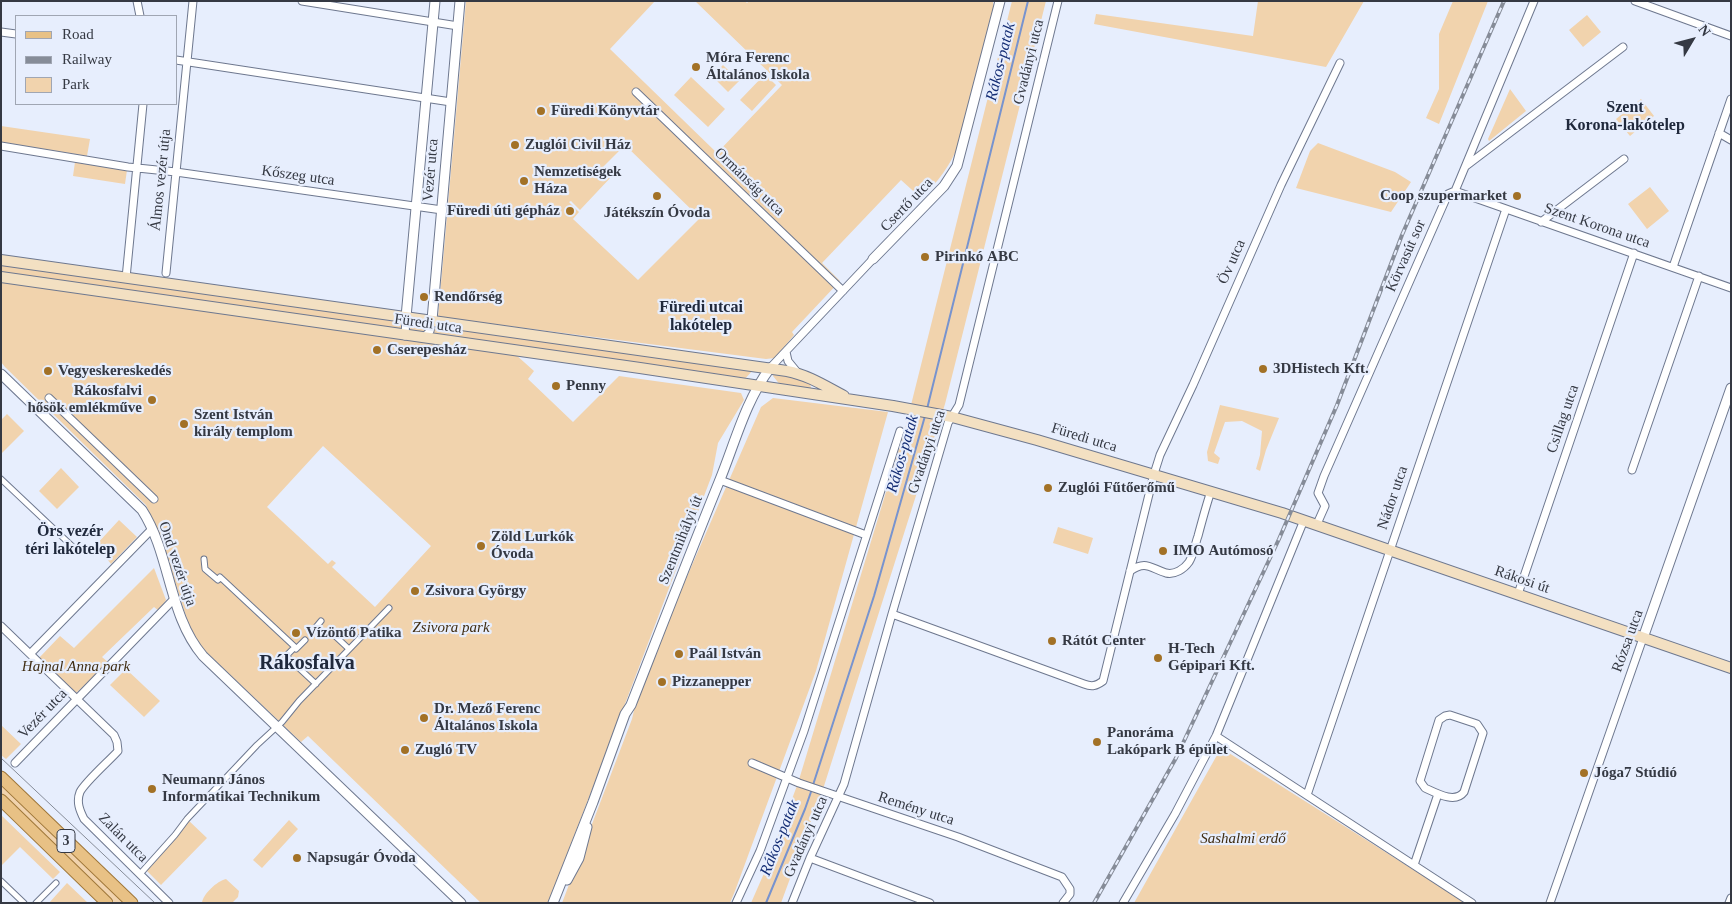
<!DOCTYPE html>
<meta charset="utf-8">
<style>
body{margin:0}
#map{position:relative;width:1732px;height:904px;overflow:hidden;background:#e7eefd;font-family:Georgia,serif}
canvas{display:block}
.frame{position:absolute;inset:0;border:2px solid #353943;pointer-events:none}
.legend{position:absolute;left:15px;top:15px;width:162px;height:90px;box-sizing:border-box;background:#e7eefd;border:1px solid #a0a6b3;margin:0;padding:6px 9px;list-style:none;font-size:15px;color:#353943}
.legend li{display:flex;align-items:center;gap:10px;height:25px}
.legend b{width:25px;border:1px solid #a0a6b3}
.north{position:absolute;left:1667px;top:15px;width:50px;height:50px;-webkit-text-stroke:4px #e7eefd;paint-order:stroke;rotate:53deg;font-size:14px;font-weight:700;line-height:20px;text-align:center;color:#353943}
.north::after{content:'';display:block;margin:auto;width:18px;height:22px;background:#353943;clip-path:polygon(50% 0,100% 100%,50% 72%,0 100%)}
</style>
<div id="map">
<canvas width="1732" height="904"></canvas>
<div class="frame"></div>
<ul class="legend">
<li><b style="height:6px;background:#e8c185"></b>Road</li>
<li><b style="height:6px;background:#868c98"></b>Railway</li>
<li><b style="height:14px;background:#f1d3ad"></b>Park</li>
</ul>
<div class="north">N</div>
</div>
<script>
const context = document.querySelector('canvas').getContext('2d');
context.lineJoin = 'round';
function fill(path, color) { context.fillStyle = color; context.fill(path, 'evenodd'); }
function strokePath(path, color, width, dash) { context.strokeStyle = color; context.lineWidth = width; context.lineCap = dash ? 'butt' : 'round'; context.setLineDash(dash || []); context.stroke(path); }
function drawText(font, color, halo, rows, align = 'center') {
  context.font = font + ' Georgia,serif'; context.lineWidth = 4.5; context.setLineDash([]); context.textBaseline = 'middle'; context.strokeStyle = halo; context.fillStyle = color; for (const [text, x, y, turn = 0] of rows) {
    context.save(); context.translate(x, y); context.rotate((+turn || 0) * Math.PI / 180); context.textAlign = isNaN(turn) ? turn : align; if (halo) context.strokeText(text, 0, 0); context.fillText(text, 0, 0); context.restore();
  }
}
const green = new Path2D(`
 M 466,1 L 655,1 L 610,49 L 717,153 L 782,85 L 695,1 L 745,1 L 747,3 L 749,1 L 993,1 L 994,10 L 959,144 C 950,166 938,182 921,198 L 901,180 L 822,263 L 840,281 L 792,332 L 794,335 L 775,358 L 766,359 L 438,317 ZM 625,145 L 700,218 L 638,280 L 573,219 L 579,212 L 569,202 L 571,201 L 580,210 L 612,176 L 603,167 Z
 M 1012,1 L 1046,1 L 945,404 L 824,786 L 781,903 L 751,903 L 765,871 L 798,783 L 905,429 Z
 M 1258,1 L 1364,1 L 1326,67 L 1094,24 L 1096,14 L 1253,36 Z
 M 1453,1 L 1488,1 L 1439,124 L 1426,118 L 1439,89 L 1439,34 Z
 M 1587,15 L 1601,32 L 1583,47 L 1569,30 Z
 M 723,65 L 739,81 L 728,92 L 712,76 Z
 M 765,74 L 776,85 L 752,111 L 740,100 Z
 M 691,77 L 725,109 L 708,127 L 674,95 Z
 M 1510,89 L 1526,111 L 1489,141 L 1488,139 Z
 M 1641,99 L 1654,116 L 1630,136 L 1616,119 Z
 M 1,126 L 90,139 L 87,156 L 1,142 Z
 M 1318,143 L 1395,172 L 1411,182 L 1391,212 L 1296,188 L 1310,151 Z
 M 75,162 L 127,170 L 125,184 L 73,176 Z
 M 1650,187 L 1669,211 L 1647,229 L 1628,204 Z
 M 1,262 L 753,370 L 744,380 L 1,273 Z
 M 1,280 L 515,354 L 534,371 L 528,379 L 573,422 L 619,376 L 741,393 L 744,400 L 718,443 L 712,475 L 609,746 L 612,749 L 598,774 L 548,903 L 481,903 L 308,736 L 301,742 L 204,650 L 190,629 L 166,553 L 146,505 L 5,367 L 1,362 ZM 323,446 L 431,546 L 375,607 L 332,567 L 336,563 L 332,560 L 328,564 L 267,507 Z
 M 774,372 L 788,375 L 810,383 L 811,388 L 808,389 L 781,386 L 773,376 Z
 M 773,398 L 888,412 L 816,671 L 735,891 L 730,903 L 562,903 L 632,719 L 636,702 L 661,636 L 761,407 Z
 M 1220,405 L 1279,418 L 1266,450 L 1260,471 L 1256,469 L 1260,455 L 1262,431 L 1242,421 L 1225,422 L 1214,453 L 1220,458 L 1218,464 L 1208,461 L 1207,452 Z
 M 7,414 L 24,431 L 1,454 L 1,420 Z
 M 61,468 L 79,487 L 57,509 L 39,491 Z
 M 119,520 L 137,537 L 111,564 L 96,545 Z
 M 1058,527 L 1093,538 L 1088,554 L 1053,543 Z
 M 154,568 L 166,600 L 159,611 L 154,607 L 102,657 L 109,663 L 76,693 L 39,658 L 60,636 L 74,648 Z
 M 126,669 L 160,701 L 144,717 L 110,685 Z
 M 1,725 L 21,744 L 6,759 L 1,755 Z
 M 1221,748 L 1466,903 L 1134,903 Z
 M 1,785 L 126,903 L 115,903 L 1,794 Z
 M 1,815 L 60,872 L 53,879 L 20,847 L 1,866 Z
 M 187,819 L 207,838 L 161,885 L 145,869 Z
 M 289,820 L 298,829 L 262,868 L 253,860 Z
 M 226,879 L 239,891 L 238,897 L 232,903 L 202,903 C 203,894 217,881 226,879 Z
 M 67,883 L 88,903 L 49,903 Z`);
const stream = new Path2D(`
 M 927,409 L 1028,1
 M 813,785 L 874,596 L 925,416
 M 766,903 L 805,809 L 812,789`);
const pedestrianTunnel = new Path2D(`
 M 328,629 L 333,634`);
const pedestrian = new Path2D(`
 M 1,479 L 73,547
 M 204,559 L 205,569 L 218,580 L 220,577 L 295,647 L 286,656 L 316,684
 M 311,633 L 321,621
 M 333,634 L 349,649
 M 295,648 L 296,649 L 305,640
 M 140,874 L 175,835 L 187,819 L 257,745 L 282,722 L 299,701 L 389,608
 M 1,881 L 24,903
 M 36,903 L 56,883`);
const minor = new Path2D(`
 M 137,1 L 140,16
 M 302,1 L 458,26
 M 1635,1 L 1731,36
 M 1,32 L 16,34
 M 176,60 L 451,102
 M 636,92 L 843,291
 M 1719,133 L 1731,140
 M 1,146 L 128,167 L 176,172 L 442,210
 M 1466,166 L 1623,47
 M 1455,191 L 1731,288
 M 1541,222 L 1624,159
 M 1673,267 L 1731,99
 M 166,273 L 193,1
 M 126,278 L 143,104
 M 405,336 L 406,317
 M 423,338 L 430,331 L 432,320
 M 786,352 L 788,361 L 797,372
 M 770,368 L 873,259
 M 49,398 L 154,499
 M 1632,470 L 1699,276
 M 720,480 L 866,535
 M 1317,524 L 1325,506 L 1318,493 L 1324,476 L 1448,194 L 1455,191 L 1534,1
 M 1130,571 C 1146,560 1150,568 1166,573 C 1175,575 1184,569 1189,562 C 1194,554 1195,544 1198,536 C 1202,521 1206,506 1211,491
 M 1518,594 L 1634,253
 M 892,614 L 1084,684 C 1092,687 1096,686 1103,681 L 1154,474 L 1160,455 L 1193,385 L 1281,185 L 1340,63
 M 1,626 L 114,735 L 117,742 L 118,751 C 109,761 85,782 80,792 C 76,802 80,811 84,819 L 169,903
 M 30,654 L 152,529
 M 1450,715 L 1477,724 L 1483,733 L 1464,792 C 1455,804 1436,793 1425,788 L 1420,781 L 1439,720 L 1445,716 Z
 M 1216,736 L 1472,903
 M 15,763 L 175,598
 M 752,763 L 799,783 L 958,837 L 1062,877 L 1070,889 L 1070,894 L 1063,903
 M 1307,795 L 1506,209
 M 810,858 L 930,903
 M 1414,865 L 1438,794
 M 736,903 L 760,851 L 804,731 L 900,431
 M 792,903 L 810,858 L 844,784 L 892,614 L 948,423 L 959,405 L 1058,1
 M 1123,903 L 1175,814 L 1216,736 L 1304,520
 M 1550,903 L 1643,638
 M 1729,903 L 1731,898`);
const tertiary = new Path2D(`
 M 873,259 L 944,186 L 957,166 L 1000,1
 M 406,317 L 435,1
 M 432,320 L 460,1
 M 1,374 L 142,510 C 171,555 168,615 203,656 L 461,903
 M 1643,638 L 1731,388
 M 567,880 L 579,858 L 587,827
 M 553,903 L 593,802 L 625,714 L 631,705 C 660,631 689,556 719,482 C 735,443 745,402 770,368`);
const secondary = new Path2D(`
 M 1,260 L 787,371 C 808,375 825,386 844,396
 M 1,277 L 640,368 L 893,406 L 952,417 L 1037,440 L 1282,513 L 1731,668`);
const primary = new Path2D(`
 M 1,777 L 132,903
 M 1,800 L 107,903`);
const tram = new Path2D(`
 M 1,758 L 155,903`);
const rail = new Path2D(`
 M 1094,903 L 1176,758 L 1279,539 L 1337,405 L 1402,235 L 1504,1`);
const markers = [
 [696,67,5,"#a27126"],
 [541,111,5,"#a27126"],
 [515,145,5,"#a27126"],
 [524,181,5,"#a27126"],
 [657,196,5,"#a27126"],
 [1517,196,5,"#a27126"],
 [570,211,5,"#a27126"],
 [925,257,5,"#a27126"],
 [424,297,5,"#a27126"],
 [377,350,5,"#a27126"],
 [1263,369,5,"#a27126"],
 [48,371,5,"#a27126"],
 [556,386,5,"#a27126"],
 [152,400,5,"#a27126"],
 [184,424,5,"#a27126"],
 [1048,488,5,"#a27126"],
 [481,546,5,"#a27126"],
 [1163,551,5,"#a27126"],
 [415,591,5,"#a27126"],
 [296,633,5,"#a27126"],
 [1052,641,5,"#a27126"],
 [679,654,5,"#a27126"],
 [1158,658,5,"#a27126"],
 [662,682,5,"#a27126"],
 [424,718,5,"#a27126"],
 [1097,742,5,"#a27126"],
 [405,750,5,"#a27126"],
 [1584,773,5,"#a27126"],
 [152,789,5,"#a27126"],
 [297,858,5,"#a27126"]
];
const shields = [
 [66,841,18]
];
const shieldNames = [
 ["3",66,841]
];
const poiNames = [
 ["Móra Ferenc",706,58],
 ["Általános Iskola",706,75],
 ["Füredi Könyvtár",551,111],
 ["Zuglói Civil Ház",525,145],
 ["Nemzetiségek",534,172],
 ["Háza",534,189],
 ["Coop szupermarket",1507,196,"right"],
 ["Füredi úti gépház",560,211,"right"],
 ["Játékszín Óvoda",657,213,"center"],
 ["Pirinkó ABC",935,257],
 ["Rendőrség",434,297],
 ["Cserepesház",387,350],
 ["3DHistech Kft.",1273,369],
 ["Vegyeskereskedés",58,371],
 ["Penny",566,386],
 ["Rákosfalvi",142,391,"right"],
 ["hősök emlékműve",142,408,"right"],
 ["Szent István",194,415],
 ["király templom",194,432],
 ["Zuglói Fűtőerőmű",1058,488],
 ["Zöld Lurkók",491,537],
 ["Óvoda",491,554],
 ["IMO Autómosó",1173,551],
 ["Zsivora György",425,591],
 ["Vízöntő Patika",306,633],
 ["Rátót Center",1062,641],
 ["H-Tech",1168,649],
 ["Gépipari Kft.",1168,666],
 ["Paál István",689,654],
 ["Pizzanepper",672,682],
 ["Dr. Mező Ferenc",434,709],
 ["Általános Iskola",434,726],
 ["Panoráma",1107,733],
 ["Lakópark B épület",1107,750],
 ["Zugló TV",415,750],
 ["Jóga7 Stúdió",1594,773],
 ["Neumann János",162,780],
 ["Informatikai Technikum",162,797],
 ["Napsugár Óvoda",307,858]
];
const streetNames = [
 ["Gvadányi utca",1029,62,-76],
 ["Vezér utca",431,170,-85],
 ["Kőszeg utca",298,176,8],
 ["Álmos vezér útja",161,180,-84],
 ["Ormánság utca",749,182,44],
 ["Csertő utca",907,205,-46],
 ["Szent Korona utca",1597,226,19],
 ["Körvasút sor",1406,256,-66],
 ["Öv utca",1232,262,-66],
 ["Füredi utca",428,324,8],
 ["Csillag utca",1563,419,-71],
 ["Füredi utca",1084,438,17],
 ["Gvadányi utca",927,452,-71],
 ["Nádor utca",1393,498,-71],
 ["Szentmihályi út",681,540,-68],
 ["Ond vezér útja",177,564,71],
 ["Rákosi út",1522,580,19],
 ["Rózsa utca",1628,641,-70],
 ["Vezér utca",43,714,-46],
 ["Remény utca",916,809,18],
 ["Gvadányi utca",806,837,-66],
 ["Zalán utca",123,838,45]
];
const parkNames = [
 ["Zsivora park",451,628],
 ["Hajnal Anna park",76,667],
 ["Sashalmi erdő",1243,839]
];
const waterNames = [
 ["Rákos-patak",1001,62,-76],
 ["Rákos-patak",903,454,-74],
 ["Rákos-patak",780,838,-68]
];
const neighbourhoodNames = [
 ["Szent",1625,108],
 ["Korona-lakótelep",1625,126],
 ["Füredi utcai",701,308],
 ["lakótelep",701,326],
 ["Örs vezér",70,532],
 ["téri lakótelep",70,550]
];
const districtNames = [
 ["Rákosfalva",307,664]
];
fill(green, '#f1d3ad');
strokePath(stream, '#7793cf', 2);
strokePath(pedestrianTunnel, '#c3cad8', 5, [5, 2.5]);
strokePath(pedestrian, '#6e788f', 7);
strokePath(minor, '#6e788f', 9);
strokePath(tertiary, '#6e788f', 11);
strokePath(secondary, '#6e788f', 12);
strokePath(primary, '#9f7739', 13);
strokePath(pedestrian, '#fff', 5);
strokePath(minor, '#fff', 7);
strokePath(tertiary, '#fff', 9);
strokePath(secondary, '#f3e0c2', 10);
strokePath(primary, '#e8c185', 11);
strokePath(tram, '#868c98', 1);
strokePath(rail, '#868c98', 4);
strokePath(rail, '#e7eefd', 2, [5.5]);
for (const [x, y, r, color] of markers) { const dot = new Path2D(); dot.arc(x, y, r, 0, 2 * Math.PI); context.fillStyle = color; context.fill(dot); strokePath(dot, '#e7eefd', 2); }
for (const [x, y, w] of shields) { const box = new Path2D(); box.roundRect(x - w / 2, y - 11.5, w, 23, 4); context.fillStyle = '#e7eefd'; context.fill(box); strokePath(box, '#353943', 1); }
drawText('bold 14px', '#353943', null, shieldNames);
drawText('bold 15px', '#353943', '#e7eefd', poiNames, 'left');
drawText('15px', '#353943', '#e7eefd', streetNames);
drawText('italic 15px', '#402d12', '#e7eefd', parkNames);
drawText('italic 16px', '#142d74', '#e7eefd', waterNames);
drawText('bold 16px', '#20293c', '#e7eefd', neighbourhoodNames);
drawText('bold 20px', '#20293c', '#e7eefd', districtNames);
</script>
